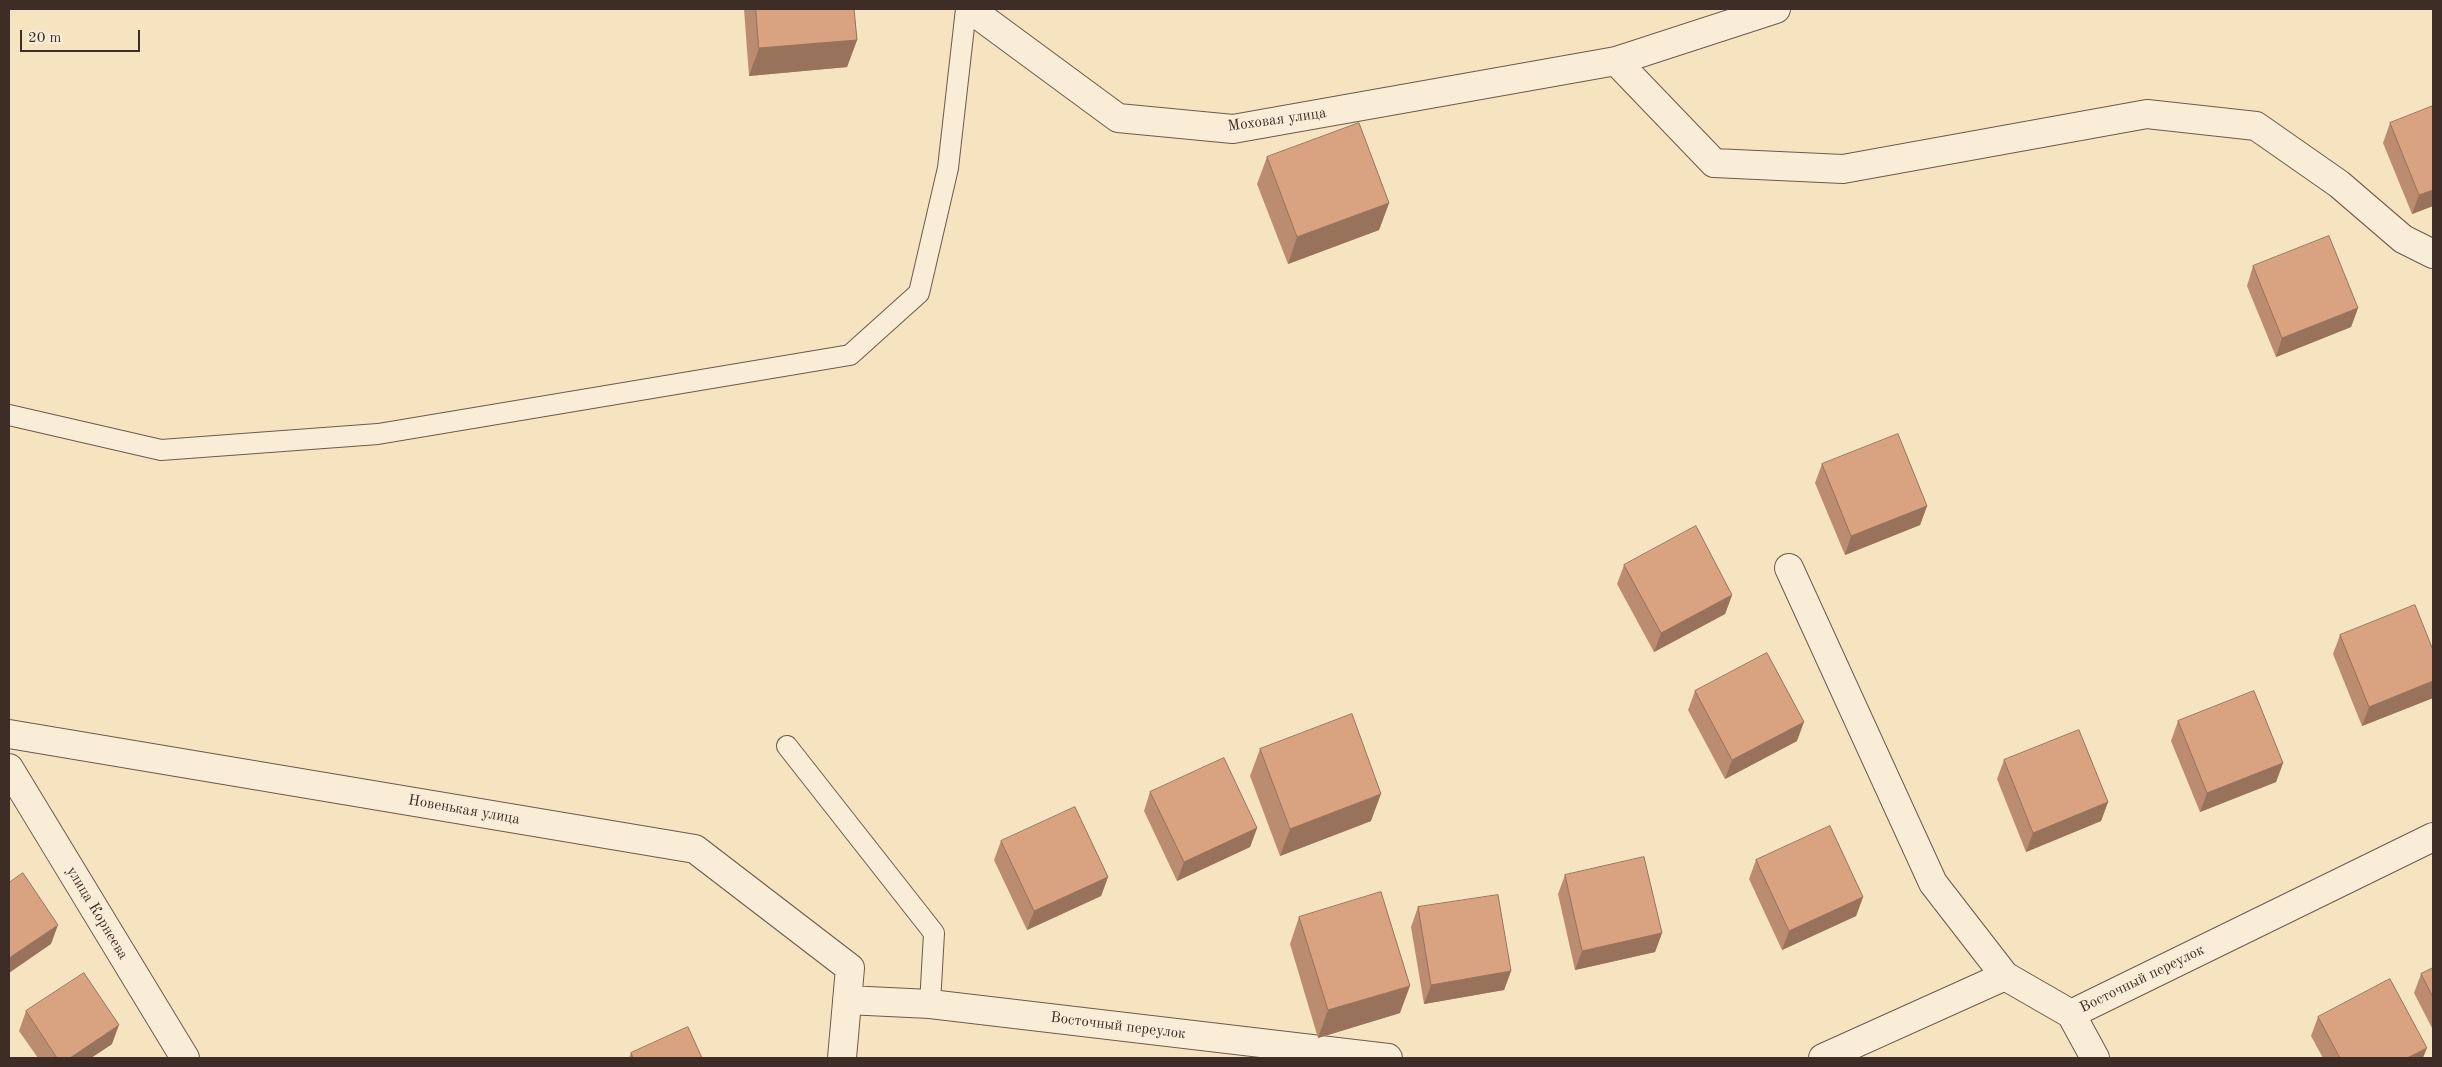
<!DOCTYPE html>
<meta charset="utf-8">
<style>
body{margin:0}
#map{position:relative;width:2442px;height:1067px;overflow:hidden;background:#f6e4c1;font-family:"Old Standard TT",serif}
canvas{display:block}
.frame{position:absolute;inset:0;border:10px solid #3e2c26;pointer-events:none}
.scale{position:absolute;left:20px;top:30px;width:120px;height:22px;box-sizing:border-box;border:2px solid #3e2c26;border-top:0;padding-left:6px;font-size:15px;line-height:18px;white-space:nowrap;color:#3e2c26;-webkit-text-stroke:4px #f9edd7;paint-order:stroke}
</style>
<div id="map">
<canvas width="2442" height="1067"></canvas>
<div class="frame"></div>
<div class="scale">20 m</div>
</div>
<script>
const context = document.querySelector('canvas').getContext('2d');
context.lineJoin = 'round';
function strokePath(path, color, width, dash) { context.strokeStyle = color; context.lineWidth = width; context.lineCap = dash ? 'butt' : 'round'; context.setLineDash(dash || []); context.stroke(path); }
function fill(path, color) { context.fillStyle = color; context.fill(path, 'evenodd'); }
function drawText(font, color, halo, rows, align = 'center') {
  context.font = font + ' "Old Standard TT",serif'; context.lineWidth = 4.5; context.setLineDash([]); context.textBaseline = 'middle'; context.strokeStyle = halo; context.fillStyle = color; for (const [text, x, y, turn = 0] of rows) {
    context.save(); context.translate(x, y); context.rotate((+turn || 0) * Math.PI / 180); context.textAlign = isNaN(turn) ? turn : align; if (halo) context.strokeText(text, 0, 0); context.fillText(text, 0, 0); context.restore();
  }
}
const service = new Path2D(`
 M 9,415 L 161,450 L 378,434 L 850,355 L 919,293 L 948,168 L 966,9
 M 787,746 L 934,933 L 930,1004`);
const minor = new Path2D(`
 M 970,9 L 1118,118 L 1233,129 L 1616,61 L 1776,9
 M 1616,61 L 1714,163 L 1843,169 L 2147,114 L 2256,126 L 2339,184 L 2403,239 L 2433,254
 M 1789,568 L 1933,883 L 2005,976
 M 9,734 L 695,849 L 850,968 L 842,1058
 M 9,768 L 185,1058
 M 847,1000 L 930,1004 L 1388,1058
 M 2071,1014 L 2095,1058
 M 1823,1058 L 2005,976 L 2071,1014 L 2433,837`);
const wall = new Path2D(`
 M 744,9 L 854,9 L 857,40 L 847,67 L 749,76 Z
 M 2390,123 L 2433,206 L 2412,214 L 2383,143 Z
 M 1267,157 L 1389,203 L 1379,230 L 1288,264 L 1257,184 Z
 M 2253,266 L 2358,308 L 2351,327 L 2276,357 L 2247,286 Z
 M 1822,464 L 1927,506 L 1920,525 L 1845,555 L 1815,483 Z
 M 1624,565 L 1732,595 L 1725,614 L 1654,652 L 1617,584 Z
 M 2340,635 L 2433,650 L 2433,698 L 2362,726 L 2333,654 Z
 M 1695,691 L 1797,741 L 1725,779 L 1688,710 Z
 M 2178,721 L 2283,763 L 2276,782 L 2200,812 L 2171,741 Z
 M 1260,749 L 1371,821 L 1280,856 L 1250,776 Z
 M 2004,760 L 2108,802 L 2101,821 L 2026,852 L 1997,779 Z
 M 1150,792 L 1257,828 L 1250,847 L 1177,881 L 1144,811 Z
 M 1001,841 L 1108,877 L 1101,896 L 1027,930 L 994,860 Z
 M 1756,860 L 1863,897 L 1856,916 L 1782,950 L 1749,879 Z
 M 1565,875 L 1662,933 L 1655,952 L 1575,970 L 1558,894 Z
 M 1418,907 L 1511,971 L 1504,990 L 1424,1004 L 1411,927 Z
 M 1299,917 L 1400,1013 L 1318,1038 L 1290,944 Z
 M 2433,968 L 2433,1030 L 2414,993 L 2421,974 Z
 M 26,1011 L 112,1044 L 91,1058 L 38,1058 L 19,1031 Z
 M 2318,1017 L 2423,1058 L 2323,1058 L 2311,1036 Z
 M 631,1053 L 702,1058 L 629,1058 Z`);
const shadedWall = new Path2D(`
 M 857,40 L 847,67 L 749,76 L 759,48 Z
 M 2433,190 L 2433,206 L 2412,214 L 2419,195 Z
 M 1389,203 L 1379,230 L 1288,264 L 1297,237 Z
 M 2358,308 L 2351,327 L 2276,357 L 2282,338 Z
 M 1927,506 L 1920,525 L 1845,555 L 1851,536 Z
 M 1732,595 L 1725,614 L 1654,652 L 1661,633 Z
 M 2433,681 L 2433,698 L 2362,726 L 2369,707 Z
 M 1804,722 L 1797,741 L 1725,779 L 1732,760 Z
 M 2283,763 L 2276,782 L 2200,812 L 2207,793 Z
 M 1381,794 L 1371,821 L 1280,856 L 1290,829 Z
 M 2108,802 L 2101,821 L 2026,852 L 2033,833 Z
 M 1257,828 L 1250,847 L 1177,881 L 1184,862 Z
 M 1108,877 L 1101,896 L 1027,930 L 1034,911 Z
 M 1863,897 L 1856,916 L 1782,950 L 1789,931 Z
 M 58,925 L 51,944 L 9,973 L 9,958 Z
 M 1662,933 L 1655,952 L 1575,970 L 1582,951 Z
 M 1511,971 L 1504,990 L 1424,1004 L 1431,985 Z
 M 1410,986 L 1400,1013 L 1318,1038 L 1328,1010 Z
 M 119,1025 L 112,1044 L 91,1058 L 70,1058 Z
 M 2427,1048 L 2423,1058 L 2407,1058 Z`);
const building = new Path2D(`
 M 756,9 L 854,9 L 857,40 L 759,48 Z
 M 2433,106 L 2433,190 L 2419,195 L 2390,123 Z
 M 1359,123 L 1389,203 L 1297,237 L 1267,157 Z
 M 2329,236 L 2358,308 L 2282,338 L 2253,266 Z
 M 1898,434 L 1927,506 L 1851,536 L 1822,464 Z
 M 1696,526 L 1732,595 L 1661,633 L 1624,565 Z
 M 2415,605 L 2433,650 L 2433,681 L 2369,707 L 2340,635 Z
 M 1767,653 L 1804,722 L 1732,760 L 1695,691 Z
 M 2254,691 L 2283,763 L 2207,793 L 2178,721 Z
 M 1352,714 L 1381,794 L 1290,829 L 1260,749 Z
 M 2079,730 L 2108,802 L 2033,833 L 2004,760 Z
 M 1224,758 L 1257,828 L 1184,862 L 1150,792 Z
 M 1075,807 L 1108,877 L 1034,911 L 1001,841 Z
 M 1830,826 L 1863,897 L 1789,931 L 1756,860 Z
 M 1644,857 L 1662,933 L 1582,951 L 1565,875 Z
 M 23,873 L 58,925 L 9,958 L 9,883 Z
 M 1381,892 L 1410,986 L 1328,1010 L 1299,917 Z
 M 1498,895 L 1511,971 L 1431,985 L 1418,907 Z
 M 2433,968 L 2433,997 L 2421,974 Z
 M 84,973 L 119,1025 L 70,1058 L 57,1058 L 26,1011 Z
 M 2390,979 L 2427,1048 L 2407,1058 L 2340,1058 L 2318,1017 Z
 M 688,1027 L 702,1058 L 633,1058 L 631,1053 Z`);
const streetNames = [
 ["Моховая улица",1277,120,-8],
 ["Новенькая улица",464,810,10],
 ["улица Корнеева",97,913,59],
 ["Восточный переулок",2142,979,-26],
 ["Восточный переулок",1118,1026,7]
];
strokePath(service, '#6c5a4d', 22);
strokePath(minor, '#6c5a4d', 30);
strokePath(service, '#f9edd7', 20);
strokePath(minor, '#f9edd7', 28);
fill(wall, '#bb8c70');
fill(shadedWall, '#98725b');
fill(building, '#d9a382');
strokePath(building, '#98725b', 1);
drawText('15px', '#3e2c26', '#f9edd7', streetNames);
</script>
